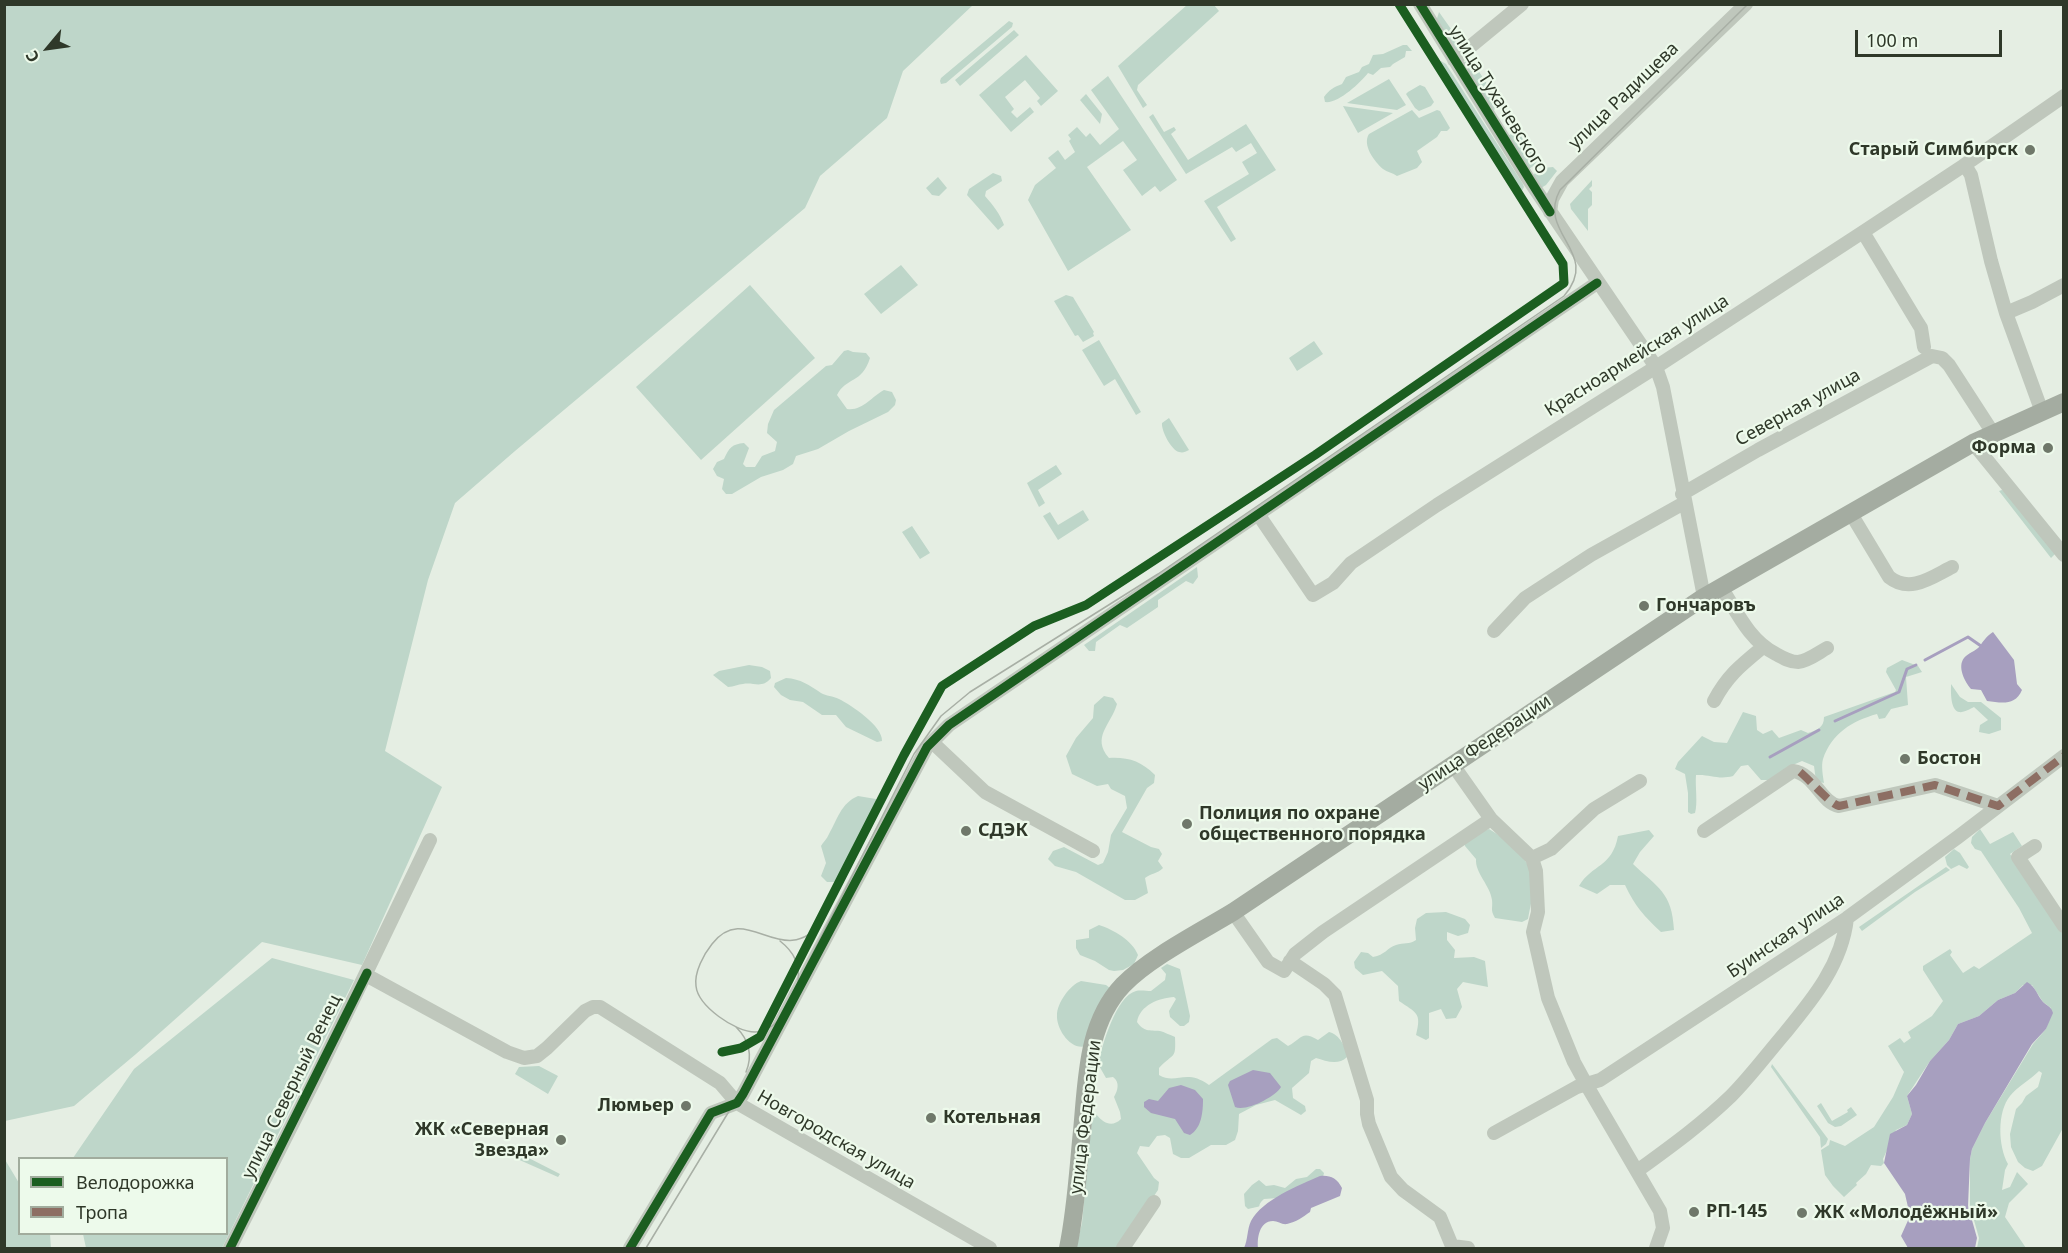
<!DOCTYPE html>
<meta charset="utf-8">
<style>
body{margin:0}
#map{position:relative;width:2068px;height:1253px;overflow:hidden;background:#e5eee3;font-family:"Noto Sans",sans-serif}
canvas{display:block}
.frame{position:absolute;inset:0;border:6px solid #2f3829;pointer-events:none}
.legend{position:absolute;left:18px;top:1157px;width:210px;height:78px;box-sizing:border-box;background:#edfaeb;border:2px solid #a1ac9d;margin:0;padding:8px 10px;list-style:none;font-size:18px;color:#2f3829}
.legend li{display:flex;align-items:center;gap:12px;height:30px}
.legend b{width:30px;border:2px solid #a1ac9d}
.north{position:absolute;left:18px;top:18px;width:60px;height:60px;-webkit-text-stroke:4px #edfaeb;paint-order:stroke;rotate:241deg;font-size:16px;font-weight:700;line-height:24px;text-align:center;color:#2f3829}
.north::after{content:'';display:block;margin:auto;width:21px;height:27px;background:#2f3829;clip-path:polygon(50% 0,100% 100%,50% 72%,0 100%)}
.scale{position:absolute;left:1855px;top:30px;width:147px;height:27px;box-sizing:border-box;border:3px solid #2f3829;border-top:0;padding-left:8px;font-size:18px;line-height:21px;white-space:nowrap;color:#2f3829;-webkit-text-stroke:4px #edfaeb;paint-order:stroke}
</style>
<div id="map">
<canvas width="2068" height="1253"></canvas>
<div class="frame"></div>
<ul class="legend">
<li><b style="height:8px;background:#1b5e20"></b>Велодорожка</li>
<li><b style="height:8px;background:#8d6e63"></b>Тропа</li>
</ul>
<div class="north">С</div>
<div class="scale">100 m</div>
</div>
<script>
const context = document.querySelector('canvas').getContext('2d');
context.lineJoin = 'round';
function fill(path, color) { context.fillStyle = color; context.fill(path, 'evenodd'); }
function strokePath(path, color, width, dash) { context.strokeStyle = color; context.lineWidth = width; context.lineCap = dash ? 'butt' : 'round'; context.setLineDash(dash || []); context.stroke(path); }
function drawText(font, color, halo, rows, align = 'center') {
  context.font = font + ' "Noto Sans",sans-serif'; context.lineWidth = 4.5; context.setLineDash([]); context.textBaseline = 'middle'; context.strokeStyle = halo; context.fillStyle = color; for (const [text, x, y, turn = 0] of rows) {
    context.save(); context.translate(x, y); context.rotate((+turn || 0) * Math.PI / 180); context.textAlign = isNaN(turn) ? turn : align; if (halo) context.strokeText(text, 0, 0); context.fillText(text, 0, 0); context.restore();
  }
}
const green = new Path2D(`
 M 4,5 L 973,5 L 903,71 L 887,118 L 820,176 L 805,208 L 515,451 L 455,503 L 428,580 L 385,751 L 442,787 L 362,965 L 262,942 L 136,1054 L 74,1106 L 5,1121 Z
 M 1187,5 L 1214,5 L 1219,11 L 1138,85 L 1137,90 L 1147,105 L 1143,108 L 1118,66 Z
 M 1439,12 L 1463,46 L 1453,54 L 1435,25 Z
 M 1009,21 L 1013,23 L 1012,27 L 946,83 L 941,84 L 940,81 L 941,78 Z
 M 1014,30 L 1019,35 L 960,86 L 955,80 Z
 M 1403,45 L 1407,45 L 1412,51 L 1406,51 L 1405,57 L 1393,64 L 1390,67 L 1381,68 L 1373,75 L 1368,73 C 1360,83 1338,104 1325,102 L 1324,97 C 1329,90 1334,87 1342,84 L 1346,77 L 1359,72 L 1362,67 L 1369,64 L 1373,55 L 1383,54 Z
 M 1026,55 L 1058,91 L 1041,106 L 1037,101 L 1040,98 L 1025,80 L 1005,97 L 1014,109 L 1011,112 L 1017,118 L 1030,107 L 1034,112 L 1011,132 L 979,95 Z
 M 1470,58 L 1501,105 L 1489,113 L 1460,65 Z
 M 1441,61 L 1446,64 L 1523,184 L 1524,187 L 1522,191 L 1517,191 L 1439,65 Z
 M 1108,76 L 1177,180 L 1160,192 L 1155,186 L 1142,196 L 1123,170 L 1137,160 L 1123,141 L 1087,167 L 1131,230 L 1068,271 L 1028,200 L 1035,185 L 1056,168 L 1048,158 L 1058,150 L 1065,160 L 1075,152 L 1069,141 L 1071,139 L 1068,135 L 1077,127 L 1086,137 L 1090,133 L 1100,145 L 1119,129 L 1091,90 Z
 M 1389,79 L 1406,105 L 1397,110 L 1347,103 Z
 M 1420,85 L 1425,87 L 1434,102 L 1431,106 L 1419,111 L 1415,108 L 1406,94 L 1408,92 Z
 M 1086,94 L 1102,114 L 1100,124 L 1080,100 Z
 M 1343,106 L 1393,113 L 1358,133 Z
 M 1412,110 L 1419,118 L 1437,110 L 1440,111 L 1450,128 L 1447,131 L 1441,131 L 1437,137 L 1417,151 L 1422,162 L 1417,168 L 1397,176 C 1393,173 1387,172 1383,169 C 1374,161 1362,145 1369,134 Z
 M 1153,114 L 1164,132 L 1174,127 L 1176,130 L 1171,134 L 1188,160 L 1246,124 L 1276,170 L 1217,207 L 1236,239 L 1231,242 L 1204,201 L 1249,174 L 1242,162 L 1257,153 L 1251,143 L 1236,152 L 1232,147 L 1186,174 L 1149,117 Z
 M 1517,130 L 1537,161 L 1536,164 L 1529,169 L 1505,138 Z
 M 1543,168 L 1553,167 L 1557,171 L 1546,185 L 1541,188 L 1533,176 L 1535,173 Z
 M 993,173 L 1001,176 L 1002,181 L 986,191 L 985,196 C 993,205 1000,214 1004,225 L 998,230 L 967,195 L 969,189 Z
 M 938,177 L 947,188 L 939,196 L 932,195 L 926,188 Z
 M 1592,180 L 1592,186 L 1589,189 L 1592,192 L 1592,205 L 1588,209 L 1588,231 L 1571,209 L 1570,204 Z
 M 901,265 L 918,285 L 881,314 L 864,294 Z
 M 750,285 L 815,358 L 701,460 L 636,387 Z
 M 1066,295 L 1073,297 L 1094,332 L 1093,333 L 1094,336 L 1083,342 L 1078,335 L 1075,336 L 1054,301 Z
 M 1099,340 L 1141,412 L 1136,415 L 1115,379 L 1104,386 L 1082,350 Z
 M 1314,341 L 1323,354 L 1297,371 L 1289,358 Z
 M 848,350 L 853,352 L 866,353 L 870,358 C 862,384 846,377 837,395 L 847,409 C 863,411 871,397 884,390 L 892,392 L 896,400 L 895,405 L 888,412 L 849,431 L 818,449 L 796,456 L 793,464 L 783,470 L 761,477 L 732,494 L 726,494 L 722,489 L 724,479 L 717,476 L 713,469 L 717,462 L 724,459 C 729,448 732,444 744,443 L 749,448 L 743,464 L 746,467 L 755,467 L 762,456 L 775,451 L 777,442 L 767,433 L 768,424 L 774,410 L 826,366 L 832,365 L 844,351 Z
 M 1169,418 L 1189,450 C 1185,452 1183,453 1179,452 C 1171,450 1161,430 1162,423 Z
 M 1056,465 L 1062,474 L 1038,490 L 1045,503 L 1039,507 L 1027,483 Z
 M 2002,490 L 2005,491 L 2055,554 L 2051,558 L 1999,491 Z
 M 1083,510 L 1089,520 L 1058,540 L 1043,516 L 1050,512 L 1058,525 Z
 M 912,526 L 930,553 L 920,559 L 902,532 Z
 M 1197,567 L 1198,577 L 1193,584 L 1186,581 L 1158,600 L 1158,607 L 1127,628 L 1120,625 L 1096,642 L 1095,651 L 1089,651 L 1084,645 Z
 M 1902,660 L 1918,666 L 1922,672 L 1906,677 L 1908,705 L 1891,709 L 1885,718 L 1879,719 L 1877,714 C 1852,721 1832,733 1823,759 C 1821,766 1823,776 1824,783 L 1816,781 L 1814,766 L 1802,761 L 1786,768 L 1772,780 L 1761,780 L 1748,765 L 1741,766 L 1733,776 C 1718,780 1710,774 1696,775 C 1695,786 1698,803 1695,813 L 1691,814 L 1688,812 L 1688,793 L 1685,774 L 1675,769 L 1678,762 L 1702,736 L 1714,742 L 1727,743 L 1743,712 L 1756,716 L 1757,730 L 1763,734 L 1772,730 L 1779,738 L 1801,730 L 1808,733 C 1817,730 1824,728 1824,717 L 1895,692 L 1896,690 L 1886,672 L 1887,668 Z
 M 749,665 L 762,667 L 770,671 L 771,678 C 762,689 754,682 743,684 C 738,684 734,687 728,687 L 713,675 L 719,671 Z
 M 786,678 C 801,679 809,685 821,693 C 826,696 833,696 839,699 C 851,705 883,726 882,741 L 877,742 L 846,727 L 836,715 L 822,715 L 803,702 L 790,700 L 781,695 L 774,687 L 775,683 Z
 M 1951,684 L 1960,697 L 1968,702 L 1981,702 L 2001,718 L 2001,730 L 1989,734 L 1979,732 L 1980,725 L 1988,720 L 1974,707 C 1970,709 1963,713 1959,712 C 1950,710 1951,691 1951,684 Z
 M 1104,696 L 1113,698 L 1117,704 C 1111,725 1091,737 1109,758 C 1128,757 1141,761 1155,775 L 1154,783 L 1147,788 L 1122,832 L 1151,847 L 1159,849 L 1162,854 L 1158,861 L 1163,868 C 1157,874 1151,873 1145,878 L 1148,893 L 1135,900 L 1125,900 L 1076,872 L 1055,866 L 1048,859 L 1053,851 L 1064,847 L 1098,865 L 1103,863 L 1108,852 L 1111,835 L 1127,808 L 1125,796 L 1111,789 L 1108,784 L 1097,786 L 1072,774 L 1066,756 L 1076,738 L 1093,718 L 1094,705 Z
 M 858,796 L 876,799 L 878,805 L 841,876 L 834,882 L 827,882 L 821,876 L 826,863 L 821,846 C 823,842 827,839 829,834 C 837,820 841,803 858,796 Z
 M 1489,829 C 1510,842 1533,859 1533,886 C 1533,896 1530,908 1528,919 L 1522,922 L 1495,918 C 1490,909 1493,909 1492,900 C 1490,885 1475,873 1476,859 L 1465,846 L 1464,842 L 1479,833 Z
 M 1980,829 L 1990,844 L 2013,832 L 2022,846 L 2010,854 L 2064,934 L 2063,1128 L 2042,1166 L 2033,1171 L 2025,1168 L 2018,1162 L 2011,1147 L 2010,1134 L 2016,1109 L 2022,1103 L 2026,1096 L 2038,1087 L 2042,1073 L 2039,1071 C 2030,1080 2017,1087 2010,1096 C 1997,1112 1998,1146 2008,1164 L 2005,1170 L 2002,1190 L 2010,1187 L 2017,1172 L 2028,1184 L 2009,1203 L 2005,1217 L 2026,1248 L 1977,1248 L 1979,1238 L 1970,1206 L 1970,1159 L 1972,1149 L 1985,1123 L 2033,1044 L 2046,1029 L 2051,1008 L 2043,1002 L 2032,985 L 2023,985 L 2015,993 L 1998,1000 L 1979,1016 L 1958,1024 L 1949,1040 L 1930,1061 L 1907,1096 L 1912,1114 L 1907,1125 L 1896,1130 L 1883,1159 L 1884,1163 L 1881,1166 L 1871,1165 L 1866,1174 L 1856,1183 L 1857,1185 L 1844,1197 L 1833,1186 L 1825,1175 L 1821,1150 L 1829,1145 L 1830,1140 L 1845,1146 L 1874,1127 L 1893,1097 L 1904,1072 L 1888,1046 L 1900,1038 L 1904,1043 L 1911,1038 L 1908,1032 L 1932,1016 L 1943,1001 L 1923,970 L 1923,966 L 1950,949 L 1952,952 L 1950,955 L 1963,973 L 1974,966 L 1979,969 L 2032,933 L 2019,908 L 1981,851 L 1975,849 L 1971,843 L 1972,837 Z
 M 1649,830 L 1654,836 L 1640,852 L 1633,864 C 1658,888 1672,892 1674,930 L 1661,932 C 1644,916 1635,906 1625,885 L 1610,885 L 1597,894 L 1579,886 C 1592,864 1612,868 1618,836 Z
 M 1954,849 L 1960,853 L 1969,867 L 1967,869 L 1959,865 L 1951,869 L 1947,865 L 1945,857 Z
 M 1946,867 L 1950,870 L 1915,892 L 1862,931 L 1859,927 Z
 M 1446,912 L 1465,919 L 1470,925 L 1468,933 L 1458,936 L 1447,932 L 1447,940 L 1455,950 L 1454,958 L 1474,957 L 1485,961 L 1488,987 L 1463,982 L 1457,989 L 1462,1007 L 1456,1018 L 1446,1019 L 1441,1009 L 1429,1013 L 1429,1038 L 1426,1040 L 1416,1035 C 1422,1012 1416,1013 1399,1001 L 1398,986 L 1382,971 L 1363,975 L 1355,968 L 1354,962 L 1361,952 L 1368,953 L 1373,957 C 1385,955 1387,948 1396,945 C 1404,942 1409,945 1416,940 L 1415,928 L 1417,919 L 1426,913 Z
 M 1099,925 C 1114,930 1132,940 1138,955 L 1134,964 L 1123,970 L 1114,971 L 1109,970 L 1095,961 L 1080,955 L 1076,948 L 1076,940 L 1089,938 L 1089,930 Z
 M 272,958 L 354,980 L 222,1248 L 86,1248 L 83,1234 L 226,1234 L 226,1158 L 73,1158 L 134,1069 Z
 M 1167,964 L 1180,969 L 1190,1016 L 1189,1022 L 1184,1026 L 1180,1026 L 1170,1017 L 1169,1011 L 1176,999 L 1174,997 C 1159,998 1140,1005 1137,1022 C 1144,1032 1149,1030 1160,1031 C 1164,1032 1170,1035 1175,1037 C 1176,1060 1174,1052 1159,1068 L 1159,1075 C 1176,1085 1186,1068 1209,1085 L 1272,1039 L 1277,1038 L 1288,1046 C 1302,1039 1301,1030 1318,1040 L 1329,1032 C 1339,1034 1347,1048 1347,1057 C 1338,1066 1326,1061 1316,1058 L 1311,1061 L 1309,1073 L 1292,1088 L 1293,1098 L 1305,1106 L 1306,1111 L 1301,1115 L 1275,1100 L 1256,1105 L 1239,1114 L 1238,1131 L 1235,1140 L 1226,1145 L 1211,1145 L 1189,1158 L 1181,1158 L 1173,1154 L 1170,1138 L 1165,1135 L 1157,1136 L 1149,1147 L 1140,1146 L 1137,1153 L 1154,1178 L 1159,1182 L 1158,1190 L 1119,1248 L 1076,1248 L 1082,1223 L 1092,1118 L 1096,1114 C 1103,1123 1112,1128 1121,1119 L 1120,1112 L 1114,1097 C 1118,1090 1120,1082 1113,1077 L 1106,1078 L 1098,1064 C 1102,1046 1116,996 1136,991 C 1140,990 1147,991 1151,991 L 1165,980 L 1166,974 L 1161,968 Z
 M 1081,981 L 1106,985 L 1110,988 L 1086,1046 C 1071,1051 1056,1029 1057,1015 C 1057,1003 1070,985 1081,981 Z
 M 1772,1064 L 1828,1139 L 1826,1144 L 1821,1148 L 1820,1137 L 1771,1067 Z
 M 539,1066 L 558,1076 L 548,1094 L 515,1074 L 519,1067 Z
 M 1821,1103 L 1832,1121 L 1848,1112 L 1847,1110 L 1851,1107 L 1857,1115 L 1841,1126 L 1835,1127 L 1828,1123 L 1817,1106 Z
 M 517,1152 L 560,1174 L 558,1177 L 515,1158 Z
 M 4,1158 L 19,1183 L 20,1234 L 50,1234 L 51,1248 L 5,1248 Z
 M 1316,1169 L 1320,1169 L 1324,1173 L 1323,1177 L 1279,1198 L 1264,1199 C 1254,1208 1267,1205 1248,1209 L 1245,1206 L 1244,1194 L 1252,1185 L 1259,1180 L 1266,1186 L 1274,1185 L 1285,1188 L 1296,1179 L 1307,1177 Z`);
const water = new Path2D(`
 M 1993,632 L 2014,660 L 2017,684 L 2022,690 C 2015,706 2002,703 1987,701 L 1981,690 L 1971,689 C 1965,682 1957,667 1964,658 C 1968,653 1976,651 1980,646 C 1984,640 1987,636 1993,632 Z
 M 2027,982 C 2036,987 2037,995 2043,1002 C 2048,1007 2051,1006 2053,1013 L 2046,1029 L 2032,1044 L 1985,1123 L 1972,1149 L 1970,1159 L 1968,1206 L 1977,1238 L 1975,1248 L 1908,1248 L 1901,1236 L 1910,1216 L 1905,1194 L 1884,1163 L 1890,1134 L 1907,1125 L 1912,1114 L 1907,1096 L 1916,1085 L 1930,1061 L 1949,1040 L 1958,1024 L 1979,1016 L 1998,1000 L 2015,993 Z
 M 1253,1070 L 1270,1073 L 1281,1087 C 1275,1097 1246,1112 1235,1107 L 1228,1085 L 1230,1081 Z
 M 1181,1085 L 1195,1090 L 1203,1099 C 1203,1111 1202,1128 1190,1135 L 1184,1133 L 1175,1119 L 1151,1113 L 1144,1107 L 1144,1102 L 1149,1099 L 1158,1101 L 1169,1088 Z
 M 1320,1176 C 1330,1175 1337,1178 1342,1188 L 1340,1196 L 1311,1208 L 1310,1212 C 1303,1217 1296,1222 1287,1224 C 1282,1225 1278,1221 1273,1221 C 1259,1221 1257,1239 1258,1248 L 1244,1248 C 1248,1240 1247,1229 1251,1221 C 1262,1200 1299,1185 1320,1176 Z`);
const stream = new Path2D(`
 M 1925,660 L 1968,637 L 1981,646
 M 1835,721 L 1899,692 L 1907,669 L 1916,665
 M 1770,757 L 1819,730`);
const minor = new Path2D(`
 M 1420,4 L 1527,177 L 1656,367 L 1663,387 L 1704,597
 M 1454,60 L 1522,4
 M 1965,165 L 1971,175 L 1991,261 L 2006,313 L 2042,412
 M 1550,212 L 1552,199 L 1562,181 L 1746,4
 M 1863,232 L 1916,320 L 1921,328 L 1924,347
 M 2006,313 L 2032,302 L 2064,285
 M 1973,443 L 2064,555
 M 1682,494 L 1758,450 L 1932,356 L 1942,358 L 1949,365 L 1993,433
 M 1850,512 L 1889,577 C 1910,594 1932,577 1952,567
 M 1258,514 L 1313,595 L 1333,583 L 1351,563 L 1437,505 L 1656,367 L 1863,232 L 1963,166 L 2064,96
 M 1721,587 C 1737,612 1749,640 1776,654 C 1783,658 1790,662 1798,662 C 1808,661 1818,653 1827,648
 M 1494,631 L 1525,598 L 1591,555 L 1684,503
 M 1714,701 C 1727,676 1741,665 1763,647
 M 932,742 L 985,792 L 1093,851
 M 1453,765 L 1491,819 L 1532,858 L 1536,871 L 1538,912 L 1533,932 L 1548,998 L 1574,1062 L 1586,1084 L 1660,1211 L 1663,1228 L 1656,1248
 M 1704,831 L 1793,771 C 1815,774 1821,803 1839,806 L 1935,785 L 1998,806
 M 2035,846 L 2018,857 L 2064,926
 M 1532,858 L 1551,849 L 1594,809 L 1640,781
 M 1233,912 L 1268,962 L 1284,971 L 1295,954 L 1323,932 L 1491,819
 M 1290,961 L 1324,984 L 1335,995 L 1367,1100 L 1367,1114 L 1369,1124 L 1391,1177 L 1403,1190 L 1440,1217 L 1452,1246 L 1468,1248
 M 366,975 L 507,1052 L 524,1058 L 537,1056 L 547,1048 L 585,1011 L 593,1007 L 600,1007 L 720,1083 L 737,1103 L 990,1248
 M 1494,1133 L 1577,1087 L 1600,1080 L 1847,918 L 1958,837 L 2064,756
 M 1637,1171 C 1670,1147 1702,1124 1731,1096 C 1750,1077 1767,1054 1785,1033 C 1813,999 1842,964 1847,918
 M 230,1248 L 316,1077 L 430,840
 M 630,1248 L 711,1113 L 737,1103 L 743,1094 L 927,747 L 949,725 L 1597,283
 M 1123,1248 L 1154,1202`);
const major = new Path2D(`
 M 1068,1248 C 1076,1210 1078,1170 1082,1131 C 1087,1081 1086,1024 1123,985 C 1149,958 1200,932 1233,912 L 1704,597 L 1973,443 L 2064,402`);
const tram = new Path2D(`
 M 780,941 C 794,952 800,964 798,982
 M 779,1020 C 773,1026 764,1032 755,1032 C 735,1032 698,1006 696,986 C 694,972 704,954 712,944 C 747,899 782,973 823,921
 M 736,1027 C 749,1040 753,1055 746,1072
 M 646,1248 L 751,1075 L 914,754 L 941,716 L 970,692 L 1158,574 L 1564,296 C 1602,252 1536,234 1560,190 L 1748,4`);
const quiet = new Path2D(`
 M 1800,772 C 1810,780 1830,804 1839,806 L 1935,785 L 1998,806 L 2064,756`);
const cycleway = new Path2D(`
 M 1420,4 L 1550,212
 M 722,1052 L 741,1048 L 760,1037 L 904,755 L 942,686 L 1034,626 L 1086,605 L 1315,455 L 1564,283 L 1563,264 L 1399,4
 M 230,1248 L 367,973
 M 630,1248 L 711,1113 L 737,1103 L 743,1094 L 927,747 L 949,725 L 1597,283`);
const markers = [
 [2030,150,6,"#6f786a"],
 [2048,448,6,"#6f786a"],
 [1644,606,6,"#6f786a"],
 [1905,759,6,"#6f786a"],
 [1187,824,6,"#6f786a"],
 [966,831,6,"#6f786a"],
 [686,1106,6,"#6f786a"],
 [931,1118,6,"#6f786a"],
 [561,1140,6,"#6f786a"],
 [1694,1212,6,"#6f786a"],
 [1802,1213,6,"#6f786a"]
];
const streetNames = [
 ["улица Радищева",1624,96,-44],
 ["улица Тухачевского",1498,100,58],
 ["Красноармейская улица",1637,356,-32],
 ["Северная улица",1798,408,-29],
 ["улица Федерации",1485,743,-34],
 ["Буинская улица",1786,936,-34],
 ["улица Северный Венец",292,1087,-64],
 ["улица Федерации",1086,1117,-83],
 ["Новгородская улица",836,1140,30]
];
const poiNames = [
 ["Старый Симбирск",2018,150,"right"],
 ["Форма",2036,448,"right"],
 ["Гончаровъ",1656,606],
 ["Бостон",1917,759],
 ["Полиция по охране",1199,814],
 ["общественного порядка",1199,835],
 ["СДЭК",978,831],
 ["Люмьер",674,1106,"right"],
 ["Котельная",943,1118],
 ["ЖК «Северная",549,1130,"right"],
 ["Звезда»",549,1151,"right"],
 ["РП-145",1706,1212],
 ["ЖК «Молодёжный»",1814,1213]
];
fill(green, '#bed6c9');
fill(water, '#a79fbf');
strokePath(stream, '#a79fbf', 3);
strokePath(minor, '#bfc7bc', 14);
strokePath(major, '#a4aca1', 18);
strokePath(tram, '#a8afa5', 1.5);
strokePath(quiet, '#8d6e63', 8, [15, 8]);
strokePath(cycleway, '#1b5e20', 9);
for (const [x, y, r, color] of markers) { const dot = new Path2D(); dot.arc(x, y, r, 0, 2 * Math.PI); context.fillStyle = color; context.fill(dot); strokePath(dot, '#edfaeb', 2); }
drawText('18px', '#2f3829', '#edfaeb', streetNames);
drawText('bold 18px', '#2f3829', '#edfaeb', poiNames, 'left');
</script>
